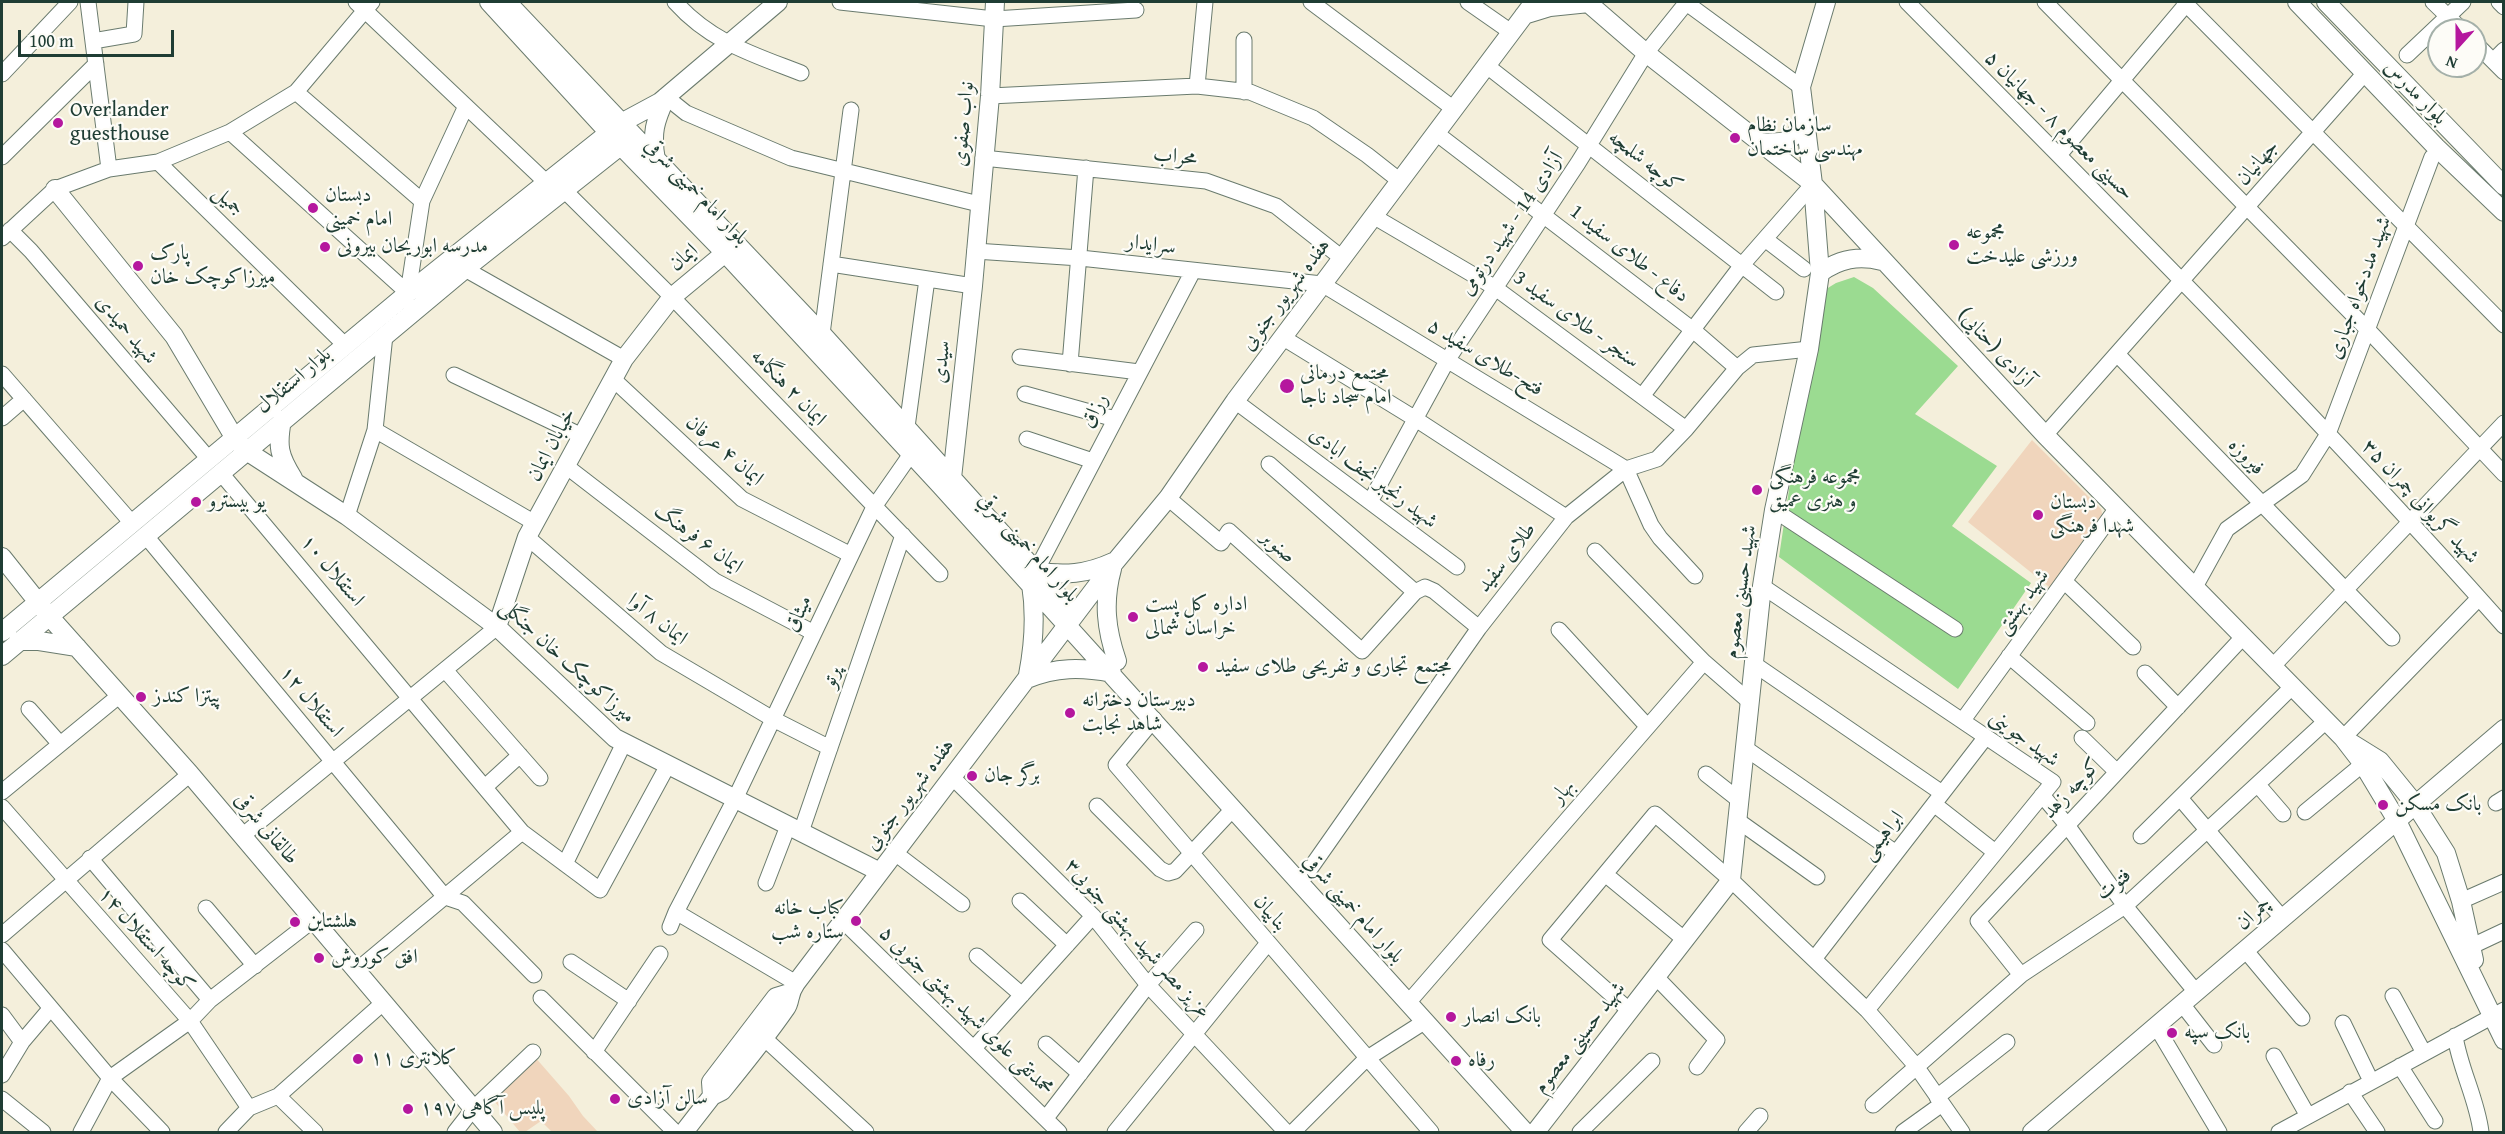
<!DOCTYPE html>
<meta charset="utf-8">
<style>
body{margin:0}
#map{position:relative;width:2505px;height:1134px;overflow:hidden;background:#f4efdb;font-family:"Gentium Book Plus",serif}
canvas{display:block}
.frame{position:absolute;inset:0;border:3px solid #1f3d34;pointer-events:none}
.north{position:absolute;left:2427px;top:18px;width:60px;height:60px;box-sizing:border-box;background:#fdfcf7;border:2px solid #a4b0a9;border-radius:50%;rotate:201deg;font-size:16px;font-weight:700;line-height:24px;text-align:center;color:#1f3d34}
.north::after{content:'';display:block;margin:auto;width:21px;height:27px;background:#b5179e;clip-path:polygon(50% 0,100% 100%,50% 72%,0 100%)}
.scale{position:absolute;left:18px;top:30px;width:156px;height:27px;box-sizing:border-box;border:3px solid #1f3d34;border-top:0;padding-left:8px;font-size:18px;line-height:21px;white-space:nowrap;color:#1f3d34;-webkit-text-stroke:4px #fdfcf7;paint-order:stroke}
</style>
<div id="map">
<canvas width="2505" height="1134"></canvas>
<div class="frame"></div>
<div class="north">N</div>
<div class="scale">100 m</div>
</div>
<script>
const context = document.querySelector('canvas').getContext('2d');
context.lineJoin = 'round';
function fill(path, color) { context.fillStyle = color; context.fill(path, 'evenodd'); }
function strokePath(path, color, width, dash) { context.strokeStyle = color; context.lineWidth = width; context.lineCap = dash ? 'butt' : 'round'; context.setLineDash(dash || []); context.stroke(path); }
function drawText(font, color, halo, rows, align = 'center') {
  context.font = font + ' "Gentium Book Plus",Amiri,serif'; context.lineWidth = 4.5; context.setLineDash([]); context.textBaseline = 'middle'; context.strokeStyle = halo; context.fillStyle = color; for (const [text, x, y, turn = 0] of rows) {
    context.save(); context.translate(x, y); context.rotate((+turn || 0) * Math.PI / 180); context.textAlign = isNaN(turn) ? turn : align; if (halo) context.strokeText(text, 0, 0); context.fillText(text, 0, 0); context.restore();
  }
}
const built = new Path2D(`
 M 2032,440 L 2101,509 L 2104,521 L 2053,590 L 1968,522 Z
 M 527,1048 L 569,1096 L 583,1116 L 598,1132 L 552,1132 L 541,1121 L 525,1132 L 520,1132 L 484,1089 Z`);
const green = new Path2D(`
 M 1854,277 L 1873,288 L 1958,366 L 1915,414 L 1997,466 L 1952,526 L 2031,583 L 1958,689 L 1779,557 L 1818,294 L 1836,283 Z`);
const minor = new Path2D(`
 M 88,2 L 109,169
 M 356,2 L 547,183
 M 675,2 C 711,42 752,54 801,73
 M 840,2 L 994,19 L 1136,10
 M 1311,2 L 1454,109
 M 1468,2 L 1511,32
 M 1685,2 L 1801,87
 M 1907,2 C 2109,206 2313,410 2504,626
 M 2045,2 L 2367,329 L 2504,474
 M 2184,2 L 2504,325
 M 2433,2 L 2462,30
 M 2499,2 L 2504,7
 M 93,41 L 134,34 L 136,2
 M 2475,43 L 2504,72
 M 2407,55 L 2463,2
 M 2493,61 L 2504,50
 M 1487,66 L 1776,292
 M 2,74 L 70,2
 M 1197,86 L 1205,2
 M 296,92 L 422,201
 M 1244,92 L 1244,40
 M 990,96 L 1197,86 L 1250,92 L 1313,118 L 1367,155 L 1400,181
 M 666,97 L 686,113 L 791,158 L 979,204
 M 230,132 L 408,293
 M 1436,133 L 1693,330 L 1737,368
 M 2059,155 L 2188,2
 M 2,157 L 96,64
 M 983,158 L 1206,181 L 1276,206 L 1342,258
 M 158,162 L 345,345
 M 564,190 L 672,297 L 940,574
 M 1373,216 L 1494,287 L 1686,429
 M 10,230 L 31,251 L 208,458
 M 2,238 L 55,189 L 109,169 L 158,162 L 230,132 L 296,92 L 372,2
 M 1765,239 L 1804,269
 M 975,251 L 1080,258 L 1322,284 L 1626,469 L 1651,525 L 1660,538 L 1695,576
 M 831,264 L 973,286
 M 465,269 L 624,359
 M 408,293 L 422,201 L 466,106
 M 822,334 L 851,110
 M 1282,337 L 1414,418 L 1566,517
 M 2117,354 L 2392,638
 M 1020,357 L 1139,372
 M 1070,364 L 1086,168
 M 2,374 L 131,522
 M 454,375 L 582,436
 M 613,379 L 742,499 L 851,555
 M 1025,394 L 1115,419
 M 1643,395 L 1742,265 L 1813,184
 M 1235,401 L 1457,567
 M 2,418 L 24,399
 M 907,427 L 927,279
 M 375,430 L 535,523
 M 2045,435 L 2365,73
 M 1027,439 L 1093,461
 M 1269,464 L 1415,592
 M 566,466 L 715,581 L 814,633
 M 220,472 L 522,832 L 600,890 L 668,765
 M 1168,498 L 1221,543 L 1229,531 L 1362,651 L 1415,592 L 1425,587 L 1434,591 L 1479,628
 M 1370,502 L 1448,359 L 1578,163 L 1646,53 L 1687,2
 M 1774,510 L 1955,629
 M 347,516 L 375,430 L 385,335
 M 145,535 L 445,897 L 463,903 L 534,975
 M 527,537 L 661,653 L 773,719 L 830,748
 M 1595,551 L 1704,662
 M 1036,571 L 1193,271
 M 2064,581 L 2133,647
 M 1762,586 L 2053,782 L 1867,1010
 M 2195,587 L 2227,529 L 2302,475 L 2328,434 L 2432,157
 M 1559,630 L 1647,726
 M 2009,656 L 2087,723
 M 1754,664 L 1942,793
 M 2273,666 L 2504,423
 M 445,670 L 540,778
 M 2145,673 L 2178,707
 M 29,709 L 60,744
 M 1154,719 L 1116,765 L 1431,1132
 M 1963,720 L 2117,508
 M 2082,738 L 2117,772
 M 2343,738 L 2479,598
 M 1745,748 L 1896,853
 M 1706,774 L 1739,800
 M 952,777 L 1093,916 L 1148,985 L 1286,1132
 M 2258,785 L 2283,814
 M 485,787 L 520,755
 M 2,792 L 120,695
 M 2042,795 L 2067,825 L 2125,906 L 2196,992
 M 2180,798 L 2283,919
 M 2496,803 L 2504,798
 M 1934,804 L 1995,852
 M 1097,806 L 1160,869 L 1168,873 L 1175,871 L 1232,810
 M 2,807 L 190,1021 L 249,1108
 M 2305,812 L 2363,764
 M 1737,820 L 1817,877
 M 801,832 L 903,535
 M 242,836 L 497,627
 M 2141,836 L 2293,686
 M 895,853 L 962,904
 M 90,858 L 210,1000
 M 565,864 L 624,743
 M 1605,874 L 1684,939
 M 1305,876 L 1479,628 L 1566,517 L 1626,469 L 1657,459 L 1686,429 L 1737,368 L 1753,355 L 1809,349
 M 766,883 L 788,826
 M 1020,901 L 1067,945
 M 2461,901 L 2504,882
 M 206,908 L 255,966
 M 676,912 L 735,799 L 874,507 L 911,454
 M 843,921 L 1059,1132
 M 670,927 L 676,912 L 796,983
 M 2,935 L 190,774
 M 2470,947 L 2504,931
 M 2,950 L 110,1078 L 162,1132
 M 2246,951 L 2302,1018
 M 977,956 L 1022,995
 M 1814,959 L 1985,738
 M 571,962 L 629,1001
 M 356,971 L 522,832
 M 2021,975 L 1978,921 L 2244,636
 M 1656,977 L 1717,1040 L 1697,1067
 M 1414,996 L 1704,662 L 1750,702
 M 2393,996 L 2424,1053
 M 541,998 L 675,1132
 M 2182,1004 L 2214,1045
 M 1630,1011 L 1550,940 L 1655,814 L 1731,880 L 1867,1010 L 1916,1066 L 1962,1132
 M 2,1015 L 22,1042
 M 2343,1023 L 2371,1081
 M 2156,1026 L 2219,1132
 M 2455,1036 C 2460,1069 2477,1099 2481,1132
 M 764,1038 L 866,1132
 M 1046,1044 L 1080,1074
 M 974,1048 L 1093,916
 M 594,1052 L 660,954
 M 2274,1056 L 2308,1116
 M 2400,1066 L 2435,1121
 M 2,1075 L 22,1042 L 50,1009
 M 2350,1092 L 2377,1132
 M 278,1096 L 315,1132
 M 1937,1097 L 2007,1042
 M 2,1099 L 43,1132
 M 1873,1105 L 2021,975 L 2125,906 L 2326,721
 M 1046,1118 L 1148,985 L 1196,930
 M 81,1132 L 110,1078 L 190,1021 L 210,1000 L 313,920
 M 226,1132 L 249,1108 L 278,1096 L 383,1003
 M 455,1132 L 473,1109 L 533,1052
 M 1115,1132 L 1268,943
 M 1293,1132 L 1366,1059 L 1424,1022
 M 1580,1132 L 1652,1061
 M 1746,1132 L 1760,1116
 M 1903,1132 L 1942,1104
 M 2279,1132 L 2504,1010`);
const major = new Path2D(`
 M 489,2 L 621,146 L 725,253 L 940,485 L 1525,1132
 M 507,2 L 822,334 L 1072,611
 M 1587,2 L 1646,53 L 1813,184 L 2045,435 L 2343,738 L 2363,764 L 2396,819 L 2504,1040
 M 2297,2 L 2436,147 L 2504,212
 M 2326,2 L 2504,186
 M 1524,15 L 1550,7 L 1589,3
 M 1759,142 C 1785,144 1795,143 1805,117
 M 656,160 C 651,133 655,121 666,97
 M 55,189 L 174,336 L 234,437 L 245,450 L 347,516 L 497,627 L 615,738 L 880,872
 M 1820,273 C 1839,259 1858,255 1882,261
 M 282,420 C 277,446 279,456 293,478
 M 952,478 L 973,286 L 990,96 L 995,2
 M 2,557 L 49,616 L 190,774 L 493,1132
 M 1112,569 C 1103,602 1106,629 1117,661
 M 1036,571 C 1064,576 1087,574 1113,562
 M 497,627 L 527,537 L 624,359 L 672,297 L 725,253
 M 2,632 L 408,293 L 621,123 L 660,102 L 778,2
 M 18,641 L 39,641 L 77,647
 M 2,656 L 465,269 L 628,140
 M 1028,675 C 1034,644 1036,615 1031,584
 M 1027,679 C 1056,667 1081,667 1112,673
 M 2351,743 L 2380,761 L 2415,804 L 2446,853 L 2461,901 L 2474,960
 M 712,1096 L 711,1082 L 776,997 L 789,993
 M 1537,1130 L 1731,880 L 1762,586 L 1774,510 L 1809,349 L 1820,273 L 1813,184 L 1801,87 L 1826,2
 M 684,1132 L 712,1096 L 722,1091 C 744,1064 766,1037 786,1008 C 791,1001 788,994 796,983 L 1115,562 L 1168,498 L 1235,401 L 1534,2
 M 2032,1132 L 2504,729`);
const markers = [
 [58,123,6,"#b5179e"],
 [1735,138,6,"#b5179e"],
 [313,208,6,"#b5179e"],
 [1954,245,6,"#b5179e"],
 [325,247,6,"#b5179e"],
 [138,266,6,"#b5179e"],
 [1287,386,8,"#b5179e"],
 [1757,490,6,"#b5179e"],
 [196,502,6,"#b5179e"],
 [2038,515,6,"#b5179e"],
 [1133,617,6,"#b5179e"],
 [1203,667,6,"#b5179e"],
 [141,697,6,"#b5179e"],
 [1070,713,6,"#b5179e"],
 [972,776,6,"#b5179e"],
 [2383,805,6,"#b5179e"],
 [856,921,6,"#b5179e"],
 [295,922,6,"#b5179e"],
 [319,958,6,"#b5179e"],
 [1451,1017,6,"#b5179e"],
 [2172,1033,6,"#b5179e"],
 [358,1059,6,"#b5179e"],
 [1456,1061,6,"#b5179e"],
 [615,1099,6,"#b5179e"],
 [408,1109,6,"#b5179e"]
];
const streetNames = [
 ["بلوار مدرس",2415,93,46],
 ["نواب صفوی",964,124,-85],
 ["حسینی معصوم ۸ - جهانیان ۵",2059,126,45],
 ["محراب",1175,157,6],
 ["کوچه شلمچه",1645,162,38],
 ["جهانیان",2258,163,-49],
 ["بلوار امام خمینی شرقي",696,192,46],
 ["جمیل",228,201,44],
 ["آزادی 14 - شهید درتومی",1512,224,-56],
 ["سرایدار",1151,245,7],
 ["دفاع - طلای سفید 1",1629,254,38],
 ["ایمان",684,258,-40],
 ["شهید مددخواه جباری",2360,288,-70],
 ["هفده شهریور جنوبی",1286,295,-53],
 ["سنجر - طلای سفید 3",1576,320,36],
 ["شهید حمیدی",126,330,50],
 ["آزادی (حنایی)",1995,348,47],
 ["فتح-طلای سفید ۵",1485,358,31],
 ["سیدی",942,362,-84],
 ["بلوار استقلال",294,381,-40],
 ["ایمان ۲ هنگامه",788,388,46],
 ["رزاق",1095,411,-63],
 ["خیابان ایمان",552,445,-62],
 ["ایمان ۴ عرفان",724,451,41],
 ["فیروزه",2246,457,46],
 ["شهید رنجبر نجف ابادی",1373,478,37],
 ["شهید گریوانی چمران ۳۵",2420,502,47],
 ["ایمان ۶ فرهنگ",698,539,36],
 ["صنوبر",1278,547,42],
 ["بلوار امام خمینی شرقي",1028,548,48],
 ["طلای سفید",1507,558,-52],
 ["استقلال ۱۰",332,571,50],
 ["شهید حسینی معصوم",1741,592,-82],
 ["شهید بهشتی",2023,602,-54],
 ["میثاق",799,614,-65],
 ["ایمان ۸ آوا",657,620,38],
 ["میرزاکوچک خان جنگلی",567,662,42],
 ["پرتو",832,677,-71],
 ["استقلال ۱۲",311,702,50],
 ["شهید جوینی",2024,739,36],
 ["کوچه زهد",2072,789,-47],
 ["بهار",1563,792,-49],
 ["هفده شهریور جنوبی",910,795,-53],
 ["طالقانی شرقی",266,829,50],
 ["ابراهیمی",1883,836,-52],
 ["فتوت",2114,885,-38],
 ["بلوار امام خمینی شرقي",1353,909,48],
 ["بناییان",1270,913,49],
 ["چمران",2254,914,-41],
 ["عزیز مصر شهید بهشتی جنوبی۳",1137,939,48],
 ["۱۴ کوچه استقلال",146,940,48],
 ["محمدتقی علوی شهید بهشتی جنوبی ۵",966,1011,44],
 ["شهید حسینی معصوم",1580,1038,-52]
];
const poiNames = [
 ["Overlander",70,111],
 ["guesthouse",70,135],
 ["سازمان نظام",1747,126],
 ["مهندسی ساختمان",1747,150],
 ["دبستان",325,196],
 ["امام خمینی",325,220],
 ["مجموعه",1966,233],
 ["ورزشی علیدخت",1966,257],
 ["مدرسه ابوریحان بیرونی",337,247],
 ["پارک",150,254],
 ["میرزاکوچک خان",150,278],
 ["مجتمع درمانی",1300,374],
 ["امام سجاد ناجا",1300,398],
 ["مجموعه فرهنگی",1769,478],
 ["و هنری عمیق",1769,502],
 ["یو بیسترو",208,502],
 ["دبستان",2050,503],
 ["شهدا فرهنگی",2050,527],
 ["اداره کل پست",1145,605],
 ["خراسان شمالی",1145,629],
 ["مجتمع تجاری و تفریحی طلای سفید",1215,667],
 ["پیتزا کندز",153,697],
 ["دبیرستان دخترانه",1082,701],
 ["شاهد نجابت",1082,725],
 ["برگر جان",984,776],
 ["بانک مسکن",2395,805],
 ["کباب خانه",844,909,"right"],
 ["ستاره شب",844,933,"right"],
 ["هلشتاین",307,922],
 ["افق کوروش",331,958],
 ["بانک انصار",1463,1017],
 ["بانک سپه",2184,1033],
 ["کلانتری ۱۱",370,1059],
 ["رفاه",1468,1061],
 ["سالن آزادی",627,1099],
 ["پلیس آگاهی ۱۹۷",420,1109]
];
fill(built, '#f0d5bc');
fill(green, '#9bdb91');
strokePath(minor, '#6a7b6e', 17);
strokePath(major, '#6a7b6e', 20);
strokePath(minor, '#fff', 15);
strokePath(major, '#fff', 18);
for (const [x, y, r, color] of markers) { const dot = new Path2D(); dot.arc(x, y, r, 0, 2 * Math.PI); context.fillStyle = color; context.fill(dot); strokePath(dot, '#fdfcf7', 2); }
drawText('21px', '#1f3d34', '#fdfcf7', streetNames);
drawText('21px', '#1f3d34', '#fdfcf7', poiNames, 'left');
</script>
